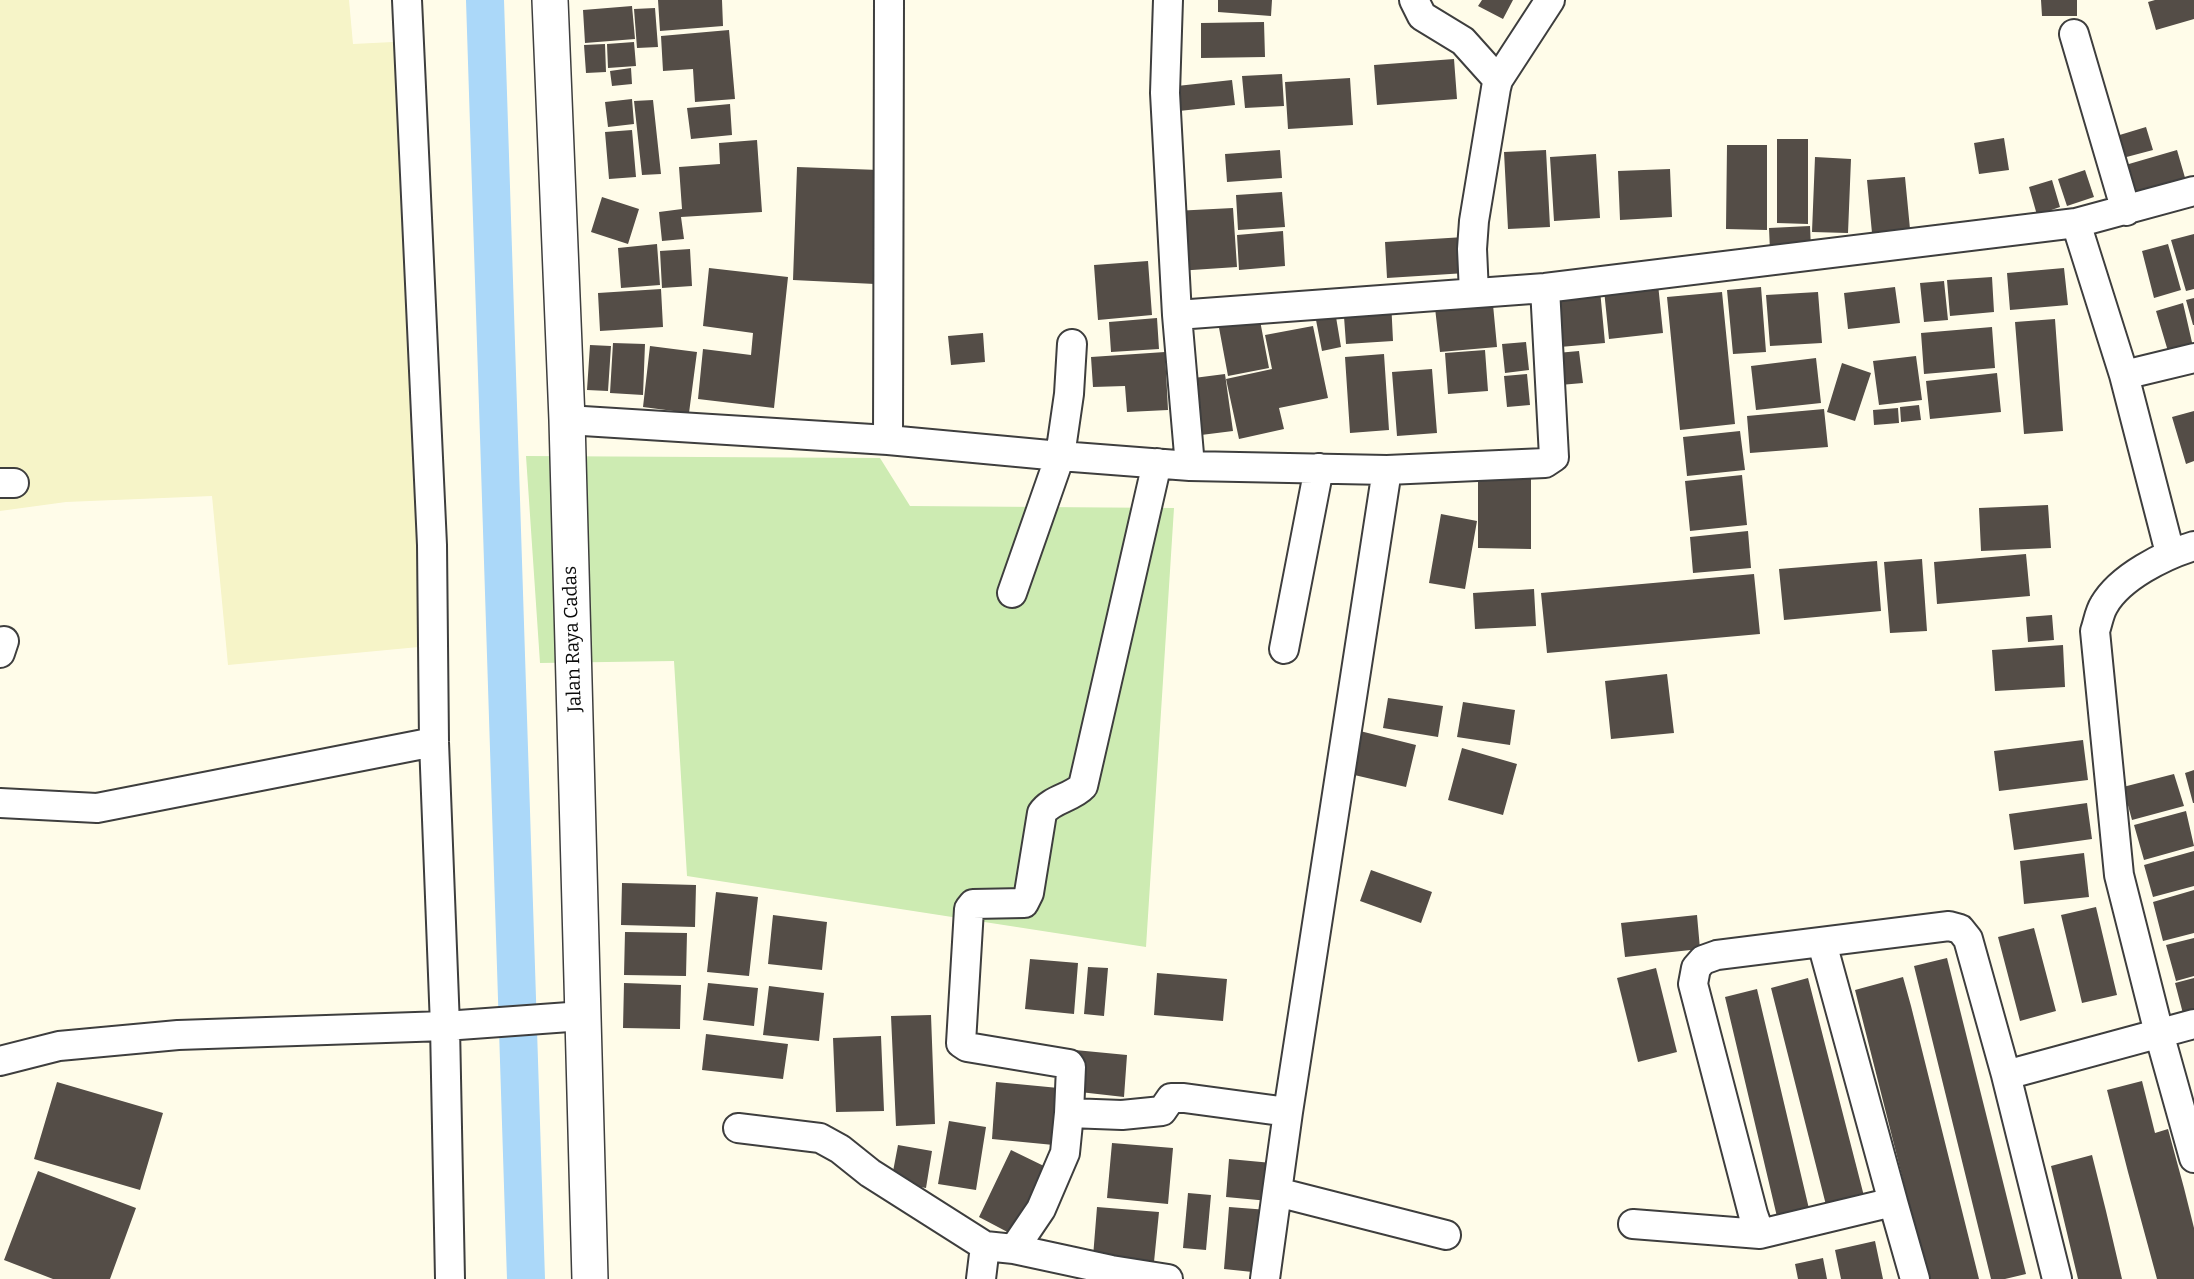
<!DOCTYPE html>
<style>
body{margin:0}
canvas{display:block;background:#fffce9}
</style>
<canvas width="2194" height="1279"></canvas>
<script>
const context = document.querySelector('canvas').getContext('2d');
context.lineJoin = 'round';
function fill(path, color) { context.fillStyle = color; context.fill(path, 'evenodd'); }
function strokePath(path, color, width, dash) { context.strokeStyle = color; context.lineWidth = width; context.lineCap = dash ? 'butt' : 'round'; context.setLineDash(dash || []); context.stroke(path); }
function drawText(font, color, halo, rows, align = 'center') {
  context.font = font + ' Bitter,serif'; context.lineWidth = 7; context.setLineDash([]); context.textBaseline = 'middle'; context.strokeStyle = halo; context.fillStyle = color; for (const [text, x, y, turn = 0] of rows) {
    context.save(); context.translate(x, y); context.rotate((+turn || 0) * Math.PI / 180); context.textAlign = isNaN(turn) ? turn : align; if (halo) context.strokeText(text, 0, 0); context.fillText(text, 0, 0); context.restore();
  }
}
const farmland = new Path2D(`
 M 0,0 L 349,0 L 353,44 L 413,41 L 440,645 L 228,665 L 212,496 L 66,502 L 0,511 Z`);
const green = new Path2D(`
 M 526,456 L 880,458 L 910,506 L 1174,508 L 1146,947 L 687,876 L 674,661 L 540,663 Z`);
const canal = new Path2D(`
 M 485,0 L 526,1279`);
const building = new Path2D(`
 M 658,0 L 722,0 L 723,26 L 660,31 Z
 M 1218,0 L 1272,0 L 1271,16 L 1218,12 Z
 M 1482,0 L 1513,0 L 1503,19 L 1478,6 Z
 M 2041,0 L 2077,0 L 2077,16 L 2042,16 Z
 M 2155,0 L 2194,0 L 2194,19 L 2156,30 L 2148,2 Z
 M 632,6 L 635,39 L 585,43 L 583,10 Z
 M 655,8 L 658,47 L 637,48 L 634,9 Z
 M 1264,22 L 1265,57 L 1201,58 L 1201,23 Z
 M 729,30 L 735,99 L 695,102 L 693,69 L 663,71 L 661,36 Z
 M 634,42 L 636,66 L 608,68 L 607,44 Z
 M 605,44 L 606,72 L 586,73 L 584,45 Z
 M 1454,59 L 1457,99 L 1377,105 L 1374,65 Z
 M 631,68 L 632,84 L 612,86 L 610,71 Z
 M 1282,74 L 1284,106 L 1245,108 L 1242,76 Z
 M 1350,78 L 1353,125 L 1288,129 L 1285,82 Z
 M 1232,80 L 1235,105 L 1179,111 L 1177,86 Z
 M 632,99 L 634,124 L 608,127 L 605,102 Z
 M 653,100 L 661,174 L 642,175 L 634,101 Z
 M 730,104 L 732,135 L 691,139 L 687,108 Z
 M 2146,127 L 2153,150 L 2119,159 L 2113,137 Z
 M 632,130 L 636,177 L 609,179 L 605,132 Z
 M 2004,138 L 2009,170 L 1979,174 L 1974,143 Z
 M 1777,139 L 1808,139 L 1808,224 L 1777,223 Z
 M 757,140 L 762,212 L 681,217 L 684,239 L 662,241 L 659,212 L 682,209 L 679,167 L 720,164 L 719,143 Z
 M 1727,145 L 1767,145 L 1767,230 L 1726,229 Z
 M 1280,150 L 1282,178 L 1227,182 L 1225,154 Z
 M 1546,150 L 1550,227 L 1508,229 L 1504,152 Z
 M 2177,150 L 2188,188 L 2133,204 L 2122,166 Z
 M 1596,154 L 1600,218 L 1554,221 L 1550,157 Z
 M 1815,157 L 1851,159 L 1848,233 L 1812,232 Z
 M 797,167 L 879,170 L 875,284 L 793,280 Z
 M 1670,169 L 1672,217 L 1620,220 L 1618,171 Z
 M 2085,170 L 2094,197 L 2067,206 L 2058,179 Z
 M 1905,177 L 1910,229 L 1872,233 L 1867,180 Z
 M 2052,180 L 2060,207 L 2037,215 L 2029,187 Z
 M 1282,192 L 1285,227 L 1238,230 L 1236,195 Z
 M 602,197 L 639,209 L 628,244 L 591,232 Z
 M 1233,208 L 1237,267 L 1177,271 L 1174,211 Z
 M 1810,226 L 1811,249 L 1770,251 L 1769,228 Z
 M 1283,231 L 1285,266 L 1239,270 L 1237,235 Z
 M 2194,234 L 2194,289 L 2186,291 L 2171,240 Z
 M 1464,237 L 1466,273 L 1387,278 L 1385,242 Z
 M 657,244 L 660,285 L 621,288 L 618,248 Z
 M 2168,244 L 2181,290 L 2154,298 L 2142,251 Z
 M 690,249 L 692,286 L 662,288 L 660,251 Z
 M 1148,261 L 1152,315 L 1098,320 L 1094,265 Z
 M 709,268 L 788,277 L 774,408 L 698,399 L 703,349 L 751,355 L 753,333 L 703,326 Z
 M 2064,268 L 2068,305 L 2010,310 L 2007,273 Z
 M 1992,277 L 1994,312 L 1950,316 L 1947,280 Z
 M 1944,281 L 1948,320 L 1924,322 L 1920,283 Z
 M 1658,284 L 1663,333 L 1609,339 L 1604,290 Z
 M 1761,287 L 1766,352 L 1733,354 L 1727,290 Z
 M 1895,287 L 1900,323 L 1848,329 L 1844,293 Z
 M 661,289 L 663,327 L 600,331 L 598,293 Z
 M 1600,290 L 1605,343 L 1560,347 L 1555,294 Z
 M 1722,292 L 1735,424 L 1680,430 L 1667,297 Z
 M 1818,292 L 1822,343 L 1770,346 L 1766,295 Z
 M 1492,294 L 1497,347 L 1440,352 L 1434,299 Z
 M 2194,298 L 2194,325 L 2193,325 L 2186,300 Z
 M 1391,300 L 1393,341 L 1346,344 L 1343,303 Z
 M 2183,303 L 2194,351 L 2170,358 L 2156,311 Z
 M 1258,310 L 1269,368 L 1228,376 L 1217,317 Z
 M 1336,317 L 1341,347 L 1322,351 L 1316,320 Z
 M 1157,318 L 1159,349 L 1111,352 L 1109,322 Z
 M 2055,319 L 2063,431 L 2024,434 L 2015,322 Z
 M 1313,326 L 1328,398 L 1279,408 L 1284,429 L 1239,439 L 1226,379 L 1272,369 L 1265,335 Z
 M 1992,327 L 1995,368 L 1924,374 L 1921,333 Z
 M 983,333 L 985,362 L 951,365 L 948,336 Z
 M 1526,342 L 1529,370 L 1505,373 L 1502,344 Z
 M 613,343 L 645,344 L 643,395 L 610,393 Z
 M 590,345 L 611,346 L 608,391 L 587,390 Z
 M 650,346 L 697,352 L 689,413 L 643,407 Z
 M 1485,350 L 1488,391 L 1448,394 L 1445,353 Z
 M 1579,351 L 1583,383 L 1560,385 L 1557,353 Z
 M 1165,352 L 1168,410 L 1127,412 L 1125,386 L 1093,387 L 1091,357 Z
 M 1384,354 L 1389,430 L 1350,433 L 1345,357 Z
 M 1916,356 L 1922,400 L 1879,405 L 1873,361 Z
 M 1816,358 L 1821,403 L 1756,410 L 1751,366 Z
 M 1842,363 L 1871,373 L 1855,421 L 1827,412 Z
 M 1432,369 L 1437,433 L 1397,436 L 1392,372 Z
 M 1997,373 L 2001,412 L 1930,419 L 1926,381 Z
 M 1225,374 L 1233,431 L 1193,436 L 1186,379 Z
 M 1527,374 L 1530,405 L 1507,407 L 1504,376 Z
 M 1919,405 L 1921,420 L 1901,422 L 1900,407 Z
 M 1898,408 L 1899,423 L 1874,425 L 1873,410 Z
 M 1824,409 L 1828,447 L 1750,453 L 1747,416 Z
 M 2194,411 L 2194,461 L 2186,464 L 2172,417 Z
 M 1740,431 L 1745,470 L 1687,476 L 1683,437 Z
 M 1742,475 L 1747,525 L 1690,531 L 1685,481 Z
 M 1478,479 L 1531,479 L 1531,549 L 1478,548 Z
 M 2048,505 L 2051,548 L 1981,551 L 1979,508 Z
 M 1441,514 L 1477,521 L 1465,589 L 1429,583 Z
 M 1748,531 L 1751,568 L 1693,573 L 1690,537 Z
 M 2026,554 L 2030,596 L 1937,604 L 1934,562 Z
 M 1922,559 L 1927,631 L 1890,633 L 1884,562 Z
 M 1877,561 L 1881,611 L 1784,620 L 1779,569 Z
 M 1754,574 L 1760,634 L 1547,653 L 1541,593 Z
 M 1534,589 L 1536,626 L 1475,629 L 1473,593 Z
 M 2052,615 L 2054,640 L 2028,642 L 2026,617 Z
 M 2063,645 L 2065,687 L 1995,691 L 1992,650 Z
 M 1667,674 L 1674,733 L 1611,739 L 1605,681 Z
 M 1388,698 L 1443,706 L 1438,737 L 1383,728 Z
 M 1463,702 L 1515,710 L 1510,745 L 1457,737 Z
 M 1360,731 L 1416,745 L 1406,787 L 1350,774 Z
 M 2083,740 L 2088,780 L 1999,791 L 1994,751 Z
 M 1462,748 L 1517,764 L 1503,815 L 1448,800 Z
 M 2194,770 L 2194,803 L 2193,803 L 2185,773 Z
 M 2174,774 L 2184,806 L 2132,820 L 2123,787 Z
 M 2087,803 L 2092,839 L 2014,850 L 2009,814 Z
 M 2186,811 L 2194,846 L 2144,860 L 2134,825 Z
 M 2194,851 L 2194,886 L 2153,897 L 2144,865 Z
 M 2084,853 L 2089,897 L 2024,904 L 2020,861 Z
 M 1371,870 L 1432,892 L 1421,923 L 1360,901 Z
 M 622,883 L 696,885 L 695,927 L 621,925 Z
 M 2194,890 L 2194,933 L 2163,941 L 2153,902 Z
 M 716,892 L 758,897 L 749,976 L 707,972 Z
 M 2096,907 L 2117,995 L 2082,1003 L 2061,915 Z
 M 773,915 L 827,922 L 822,970 L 768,964 Z
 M 1697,915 L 1700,949 L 1625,957 L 1621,923 Z
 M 2034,928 L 2056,1011 L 2020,1021 L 1998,937 Z
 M 625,932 L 687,933 L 686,976 L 624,975 Z
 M 2194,938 L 2194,976 L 2176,981 L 2166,945 Z
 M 1947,958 L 2026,1274 L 2005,1279 L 1991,1279 L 1914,966 Z
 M 1030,959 L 1078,963 L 1074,1014 L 1025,1009 Z
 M 1088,967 L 1108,968 L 1104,1016 L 1084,1014 Z
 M 1656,968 L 1677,1052 L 1638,1062 L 1617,978 Z
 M 1157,973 L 1227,979 L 1223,1021 L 1154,1015 Z
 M 1903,977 L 1911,1006 L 1979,1279 L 1928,1279 L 1855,990 Z
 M 1808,978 L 1865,1200 L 1827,1209 L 1771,988 Z
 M 2194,978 L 2194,1023 L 2186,1025 L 2175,983 Z
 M 624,983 L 681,985 L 680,1029 L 623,1028 Z
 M 708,983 L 758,988 L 754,1026 L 703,1020 Z
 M 769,986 L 824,993 L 819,1041 L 763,1035 Z
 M 1757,989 L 1810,1213 L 1778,1221 L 1725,997 Z
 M 931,1015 L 935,1124 L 896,1126 L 891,1016 Z
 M 706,1034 L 788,1044 L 783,1079 L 702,1070 Z
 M 881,1036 L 884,1111 L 836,1112 L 833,1038 Z
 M 1075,1050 L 1127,1055 L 1124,1097 L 1071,1091 Z
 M 2142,1081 L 2155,1133 L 2168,1129 L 2184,1188 L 2194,1228 L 2194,1279 L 2157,1279 L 2128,1172 L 2107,1090 Z
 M 57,1082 L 163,1113 L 140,1190 L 34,1159 Z
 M 996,1082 L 1069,1089 L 1064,1146 L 992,1139 Z
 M 949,1121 L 986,1127 L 976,1190 L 938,1184 Z
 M 1112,1143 L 1173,1148 L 1168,1204 L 1107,1198 Z
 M 898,1145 L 932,1151 L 926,1188 L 891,1182 Z
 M 1011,1150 L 1048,1168 L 1015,1236 L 979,1217 Z
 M 2092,1155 L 2106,1211 L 2122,1279 L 2078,1279 L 2051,1166 Z
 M 1229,1159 L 1272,1163 L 1269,1201 L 1226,1197 Z
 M 38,1171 L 136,1208 L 110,1279 L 53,1279 L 4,1260 Z
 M 1188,1193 L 1211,1195 L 1206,1250 L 1183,1248 Z
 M 1097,1207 L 1159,1212 L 1154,1262 L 1093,1257 Z
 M 1229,1207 L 1268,1210 L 1262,1273 L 1224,1269 Z
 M 1875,1241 L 1883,1279 L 1841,1279 L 1835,1250 Z
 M 1823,1258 L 1827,1279 L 1798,1279 L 1795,1264 Z`);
const minor = new Path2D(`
 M 407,0 L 432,545 L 434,742 L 445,1026 L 450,1279
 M 1168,0 L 1165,93 L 1177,315 L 1190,466
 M 1414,0 L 1422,16 L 1463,41 L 1498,80
 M 2074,34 L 2126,211
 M 2076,223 L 2124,375 L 2170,553
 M 1474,293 L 1472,249 L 1474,221 L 1496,88 L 1498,80 L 1550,0
 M 1177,315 L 1545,288 L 2076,223 L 2194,191
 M 2124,375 L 2194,358
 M 567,420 L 888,440 L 1060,456 L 1190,466 L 1387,470 L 1545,463 L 1554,457 L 1545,288
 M 888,440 L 889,0
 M 0,483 L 14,483
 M 2194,546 C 2164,555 2120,577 2104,605 C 2099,613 2098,623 2095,631 L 2119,875 L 2159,1033 L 2194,1158
 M 1012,593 L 1060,456 L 1069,394 L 1072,344
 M 1284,649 L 1319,468
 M 0,653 L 4,641
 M 0,803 L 97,808 L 434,742
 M 0,1061 L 59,1046 L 178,1035 L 445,1026 L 583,1016
 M 2006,1075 L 2194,1024
 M 1069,1113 L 1071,1067 L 1069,1064 L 967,1047 L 961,1043 L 969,909 L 973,904 L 1024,903 L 1029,893 L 1042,813 C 1051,799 1072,798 1083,786 L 1157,463
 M 738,1128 L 820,1138 L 840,1149 L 870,1173 L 985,1246 L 1014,1249 L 1111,1270 L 1168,1279
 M 1277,1192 L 1446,1235
 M 1893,1202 L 1915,1279
 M 1633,1224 L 1760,1234 L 1893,1202 L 1822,943
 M 1760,1234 L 1753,1214 L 1693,984 L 1696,968 L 1703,960 L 1717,955 L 1949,926 L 1960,929 L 1968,939 L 2006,1075 L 2057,1279
 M 1014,1249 L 1041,1209 L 1065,1153 L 1069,1113 L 1122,1115 L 1162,1111 L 1171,1098 L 1184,1098 L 1288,1112
 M 981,1279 L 985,1246
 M 1265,1279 L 1288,1112 L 1387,470`);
const tertiary = new Path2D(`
 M 550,0 L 567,420 L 590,1279`);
const streetNames = [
 ["Jalan Raya Cadas",573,639,-92]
];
fill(farmland, '#f6f4c8');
fill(green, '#cdebb2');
strokePath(canal, '#abd8f9', 38);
fill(building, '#544d47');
strokePath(minor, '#3e3e3e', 32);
strokePath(tertiary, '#3e3e3e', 38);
strokePath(minor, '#fff', 28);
strokePath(tertiary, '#fff', 35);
drawText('19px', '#0b0b0b', '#fff', streetNames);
</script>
